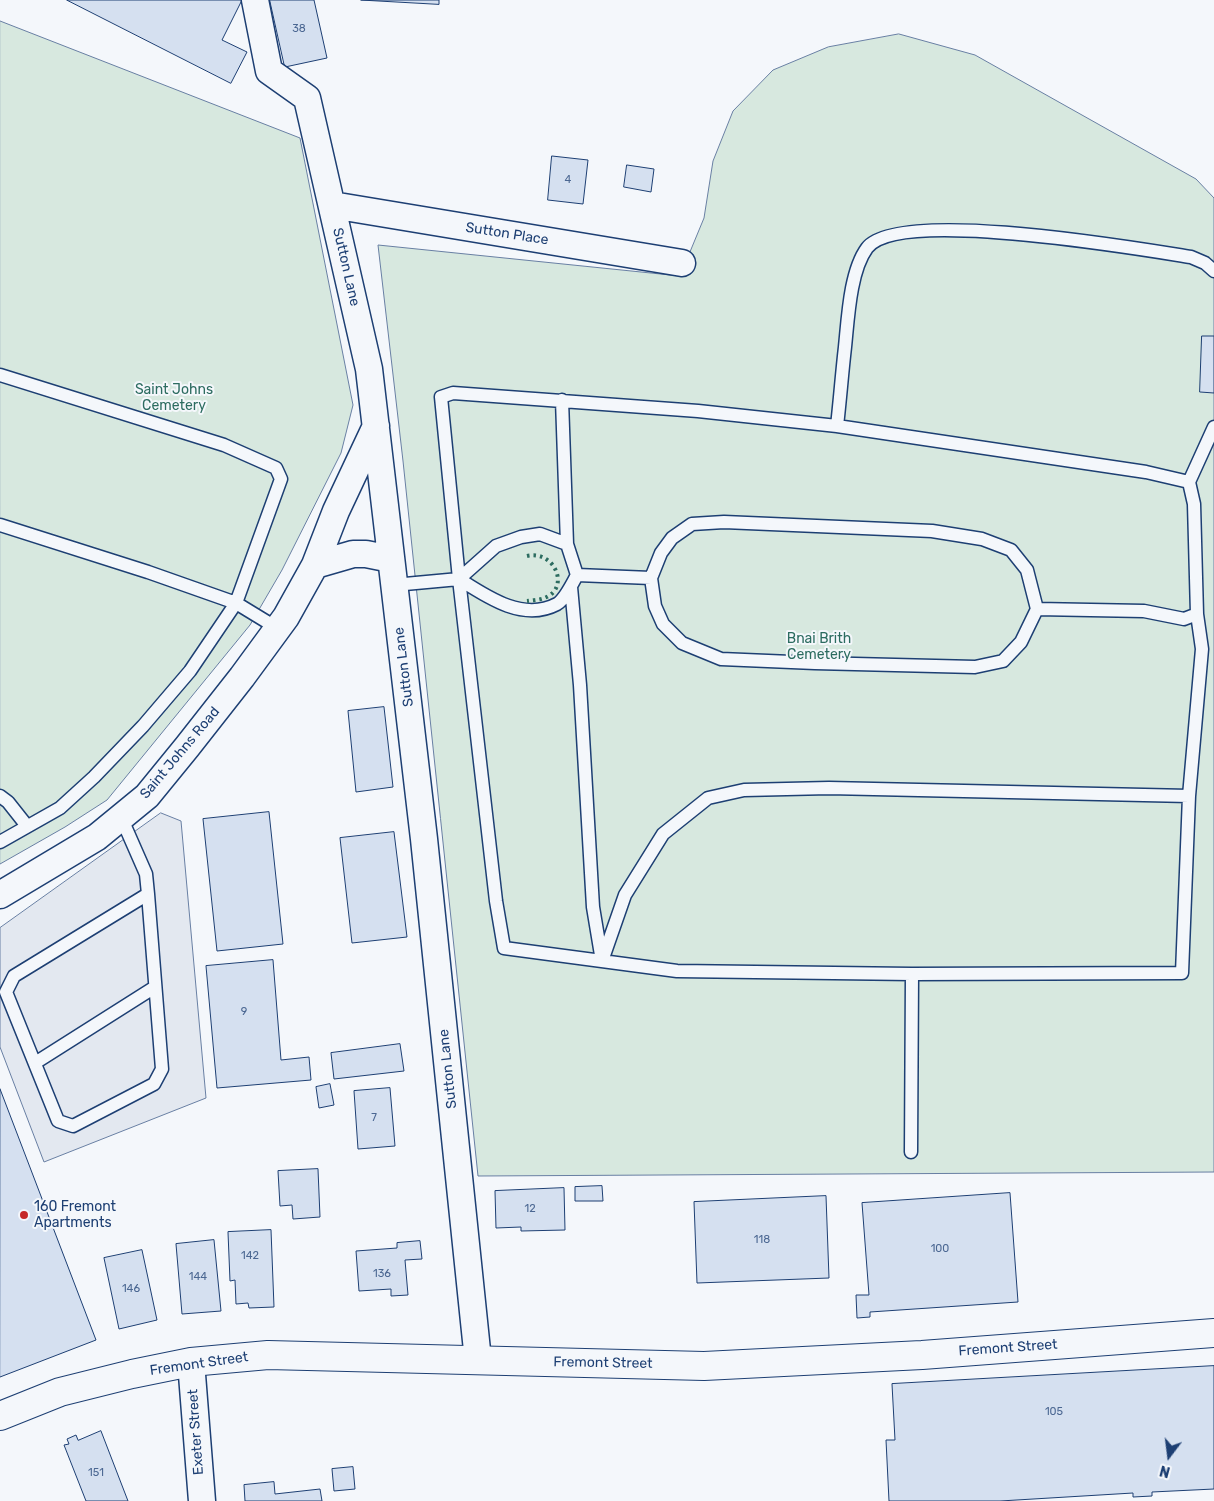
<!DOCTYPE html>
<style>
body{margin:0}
#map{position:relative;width:1214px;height:1501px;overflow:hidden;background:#f4f7fb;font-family:Rubik,sans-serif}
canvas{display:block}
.north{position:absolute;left:1144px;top:1431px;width:50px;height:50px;-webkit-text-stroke:4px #f4f7fb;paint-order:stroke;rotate:195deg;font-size:14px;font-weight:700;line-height:20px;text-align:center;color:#1d3f73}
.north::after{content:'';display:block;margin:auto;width:18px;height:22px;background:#1d3f73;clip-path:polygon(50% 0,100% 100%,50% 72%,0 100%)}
</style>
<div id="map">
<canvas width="1214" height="1501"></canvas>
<div class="north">N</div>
</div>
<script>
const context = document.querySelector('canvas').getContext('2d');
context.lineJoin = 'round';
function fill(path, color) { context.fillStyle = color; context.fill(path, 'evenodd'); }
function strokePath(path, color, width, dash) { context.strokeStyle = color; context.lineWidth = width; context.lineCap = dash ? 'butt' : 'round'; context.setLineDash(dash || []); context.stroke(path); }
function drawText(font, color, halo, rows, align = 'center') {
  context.font = font + ' Rubik,sans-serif'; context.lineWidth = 4; context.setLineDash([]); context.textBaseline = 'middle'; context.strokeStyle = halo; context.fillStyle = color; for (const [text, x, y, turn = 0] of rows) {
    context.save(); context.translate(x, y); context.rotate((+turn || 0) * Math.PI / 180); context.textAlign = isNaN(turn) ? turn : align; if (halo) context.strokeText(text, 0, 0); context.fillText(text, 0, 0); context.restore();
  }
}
const green = new Path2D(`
 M 0,21 L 300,138 L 353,405 L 341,453 L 282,570 L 250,625 L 107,800 L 65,827 L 0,864 Z
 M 899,34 L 975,55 L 1196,179 L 1214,198 L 1214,1172 L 478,1176 L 403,461 L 378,245 L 680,276 L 704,218 L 713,161 L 733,111 L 773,70 L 828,47 Z`);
const parking = new Path2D(`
 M 161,813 L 181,821 L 206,1098 L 44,1162 L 0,1047 L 0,928 Z`);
const building = new Path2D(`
 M 67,0 L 242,0 L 222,40 L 247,52 L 231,83 Z
 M 270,0 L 314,0 L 327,58 L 285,67 Z
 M 361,0 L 439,0 L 439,4 Z
 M 552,156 L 588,160 L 583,204 L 548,200 Z
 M 627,165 L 654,169 L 651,192 L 624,187 Z
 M 1202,336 L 1214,336 L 1214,393 L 1200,392 Z
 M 384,707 L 393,787 L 356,792 L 348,711 Z
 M 269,812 L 283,944 L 217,951 L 203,819 Z
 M 394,832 L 407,937 L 352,943 L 340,838 Z
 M 273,960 L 281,1060 L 309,1057 L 311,1080 L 217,1088 L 206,966 Z
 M 400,1044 L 404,1071 L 334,1079 L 331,1053 Z
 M 330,1084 L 334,1105 L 319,1108 L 316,1087 Z
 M 390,1088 L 395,1146 L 358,1149 L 354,1091 Z
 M 0,1089 L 96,1340 L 0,1377 Z
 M 318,1169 L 320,1217 L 293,1219 L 292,1205 L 280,1206 L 278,1171 Z
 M 602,1186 L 603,1201 L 575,1201 L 575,1187 Z
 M 564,1188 L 565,1230 L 521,1231 L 521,1227 L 496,1228 L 495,1191 Z
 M 1010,1193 L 1018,1302 L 870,1312 L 870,1317 L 857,1318 L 856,1295 L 869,1295 L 862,1203 Z
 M 826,1196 L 829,1278 L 697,1283 L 694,1202 Z
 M 271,1230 L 274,1307 L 249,1308 L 248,1303 L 236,1304 L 235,1280 L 230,1281 L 228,1232 Z
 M 214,1240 L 221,1311 L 182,1314 L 176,1244 Z
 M 420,1241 L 422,1259 L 405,1260 L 408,1295 L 391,1296 L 391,1289 L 359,1291 L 356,1251 L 397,1248 L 397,1243 Z
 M 142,1250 L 157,1320 L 119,1329 L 104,1258 Z
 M 1214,1366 L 1214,1489 L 1152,1492 L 1152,1496 L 1133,1497 L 1133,1493 L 1000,1501 L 889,1501 L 886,1440 L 895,1440 L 892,1384 Z
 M 101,1431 L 128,1501 L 86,1501 L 64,1445 L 69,1444 L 67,1439 L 76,1435 L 78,1440 Z
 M 353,1467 L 355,1489 L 334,1491 L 332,1469 Z
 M 274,1482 L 275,1494 L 320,1489 L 322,1501 L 245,1501 L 244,1485 Z`);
const service = new Path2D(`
 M 1214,271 L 1205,263 L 1191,257 C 1139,249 898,207 867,248 C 850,271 848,318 845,347 C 842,373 840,400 837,426 L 1146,472 L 1189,482 L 1214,427
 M 0,375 L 224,445 L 276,468 L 281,479 L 236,603 L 190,671 L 143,726 L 94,777 L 60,808 L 0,842
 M 562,400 L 567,544
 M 1189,482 L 1194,504 L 1197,614
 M 0,525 L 148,572 L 236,603 L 277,628
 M 577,575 L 651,578
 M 459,579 L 496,546 L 521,537 L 540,534 L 567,544 L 577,575 C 572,584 565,599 557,604 C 523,622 487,597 459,579 L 441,397 L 453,393 L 698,411 L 837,426
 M 394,585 L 459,579 L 496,901 L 504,948 L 677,971 L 912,974
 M 571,587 L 580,685 L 593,907 L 602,961 L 625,895 L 663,834 L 708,798 L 744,790 L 829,788 L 1189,796
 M 0,796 L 8,802 L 27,826
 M 121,817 L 146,874 L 148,894 L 162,1069 L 154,1084 L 73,1126 L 58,1121 L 6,992 L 14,976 L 148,894
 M 35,1063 L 155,987
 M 911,1152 L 912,974 L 1182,973 L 1189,796 L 1202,649 L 1197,614 L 1184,619 L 1144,611 L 1037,609 L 1027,570 L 1011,550 L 982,539 L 932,531 L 724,522 L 692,524 L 672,538 L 661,553 L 651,578 L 655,606 L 663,624 L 682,643 L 721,659 L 815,663 L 975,667 L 1003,661 L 1021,642 L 1037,609`);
const minor = new Path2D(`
 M 255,0 L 269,71 L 307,98 L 369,369 L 424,839 L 478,1360
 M 332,205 L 682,263
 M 315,565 L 353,554 L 366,554 L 391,559
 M 0,895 L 97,837 L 147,796 L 187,747 L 242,677 L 286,617 L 315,565 L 336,511 L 376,426
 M 191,1362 L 202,1501`);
const tertiary = new Path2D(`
 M 0,1416 L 60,1392 L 132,1374 L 191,1362 L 268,1355 L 704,1366 L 922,1355 L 1214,1333`);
const hedge = new Path2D(`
 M 527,556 C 553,550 568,583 550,595 C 543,600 535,600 527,601`);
const markers = [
 [24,1215,5,"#c62828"]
];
const numberNames = [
 ["38",299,29],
 ["4",568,180],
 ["9",244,1012],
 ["7",374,1118],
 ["12",530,1209],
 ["118",762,1240],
 ["100",940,1249],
 ["142",250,1256],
 ["136",382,1274],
 ["144",198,1277],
 ["146",131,1289],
 ["105",1054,1412],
 ["151",96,1473]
];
const streetNames = [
 ["Sutton Place",507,234,9],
 ["Sutton Lane",346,267,77],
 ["Sutton Lane",404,667,-97],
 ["Saint Johns Road",180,753,-50],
 ["Sutton Lane",448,1069,-96],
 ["Fremont Street",1008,1348,-4],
 ["Fremont Street",603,1363,1],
 ["Fremont Street",199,1364,-8],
 ["Exeter Street",196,1432,-94]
];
const parkNames = [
 ["Saint Johns",174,390],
 ["Cemetery",174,406],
 ["Bnai Brith",819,639],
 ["Cemetery",819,655]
];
const poiNames = [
 ["160 Fremont",34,1207],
 ["Apartments",34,1223]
];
fill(green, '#d7e8df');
strokePath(green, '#687fa3', 1);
fill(parking, '#e3e8f0');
strokePath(parking, '#687fa3', 1);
fill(building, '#d5e0f0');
strokePath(building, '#1d3f73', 1);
strokePath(service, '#1d3f73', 15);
strokePath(minor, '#1d3f73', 29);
strokePath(tertiary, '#1d3f73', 30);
strokePath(service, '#f4f7fb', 12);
strokePath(minor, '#f4f7fb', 26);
strokePath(tertiary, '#f4f7fb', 28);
strokePath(hedge, '#2c6c60', 4, [2.5, 4]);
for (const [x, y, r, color] of markers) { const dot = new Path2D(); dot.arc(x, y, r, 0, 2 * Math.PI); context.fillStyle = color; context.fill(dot); strokePath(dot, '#f4f7fb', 2); }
drawText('11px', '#4b6792', null, numberNames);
drawText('14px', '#1d3f73', '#f4f7fb', streetNames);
drawText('14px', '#2c6c60', '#f4f7fb', parkNames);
drawText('14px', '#1d3f73', '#f4f7fb', poiNames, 'left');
</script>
